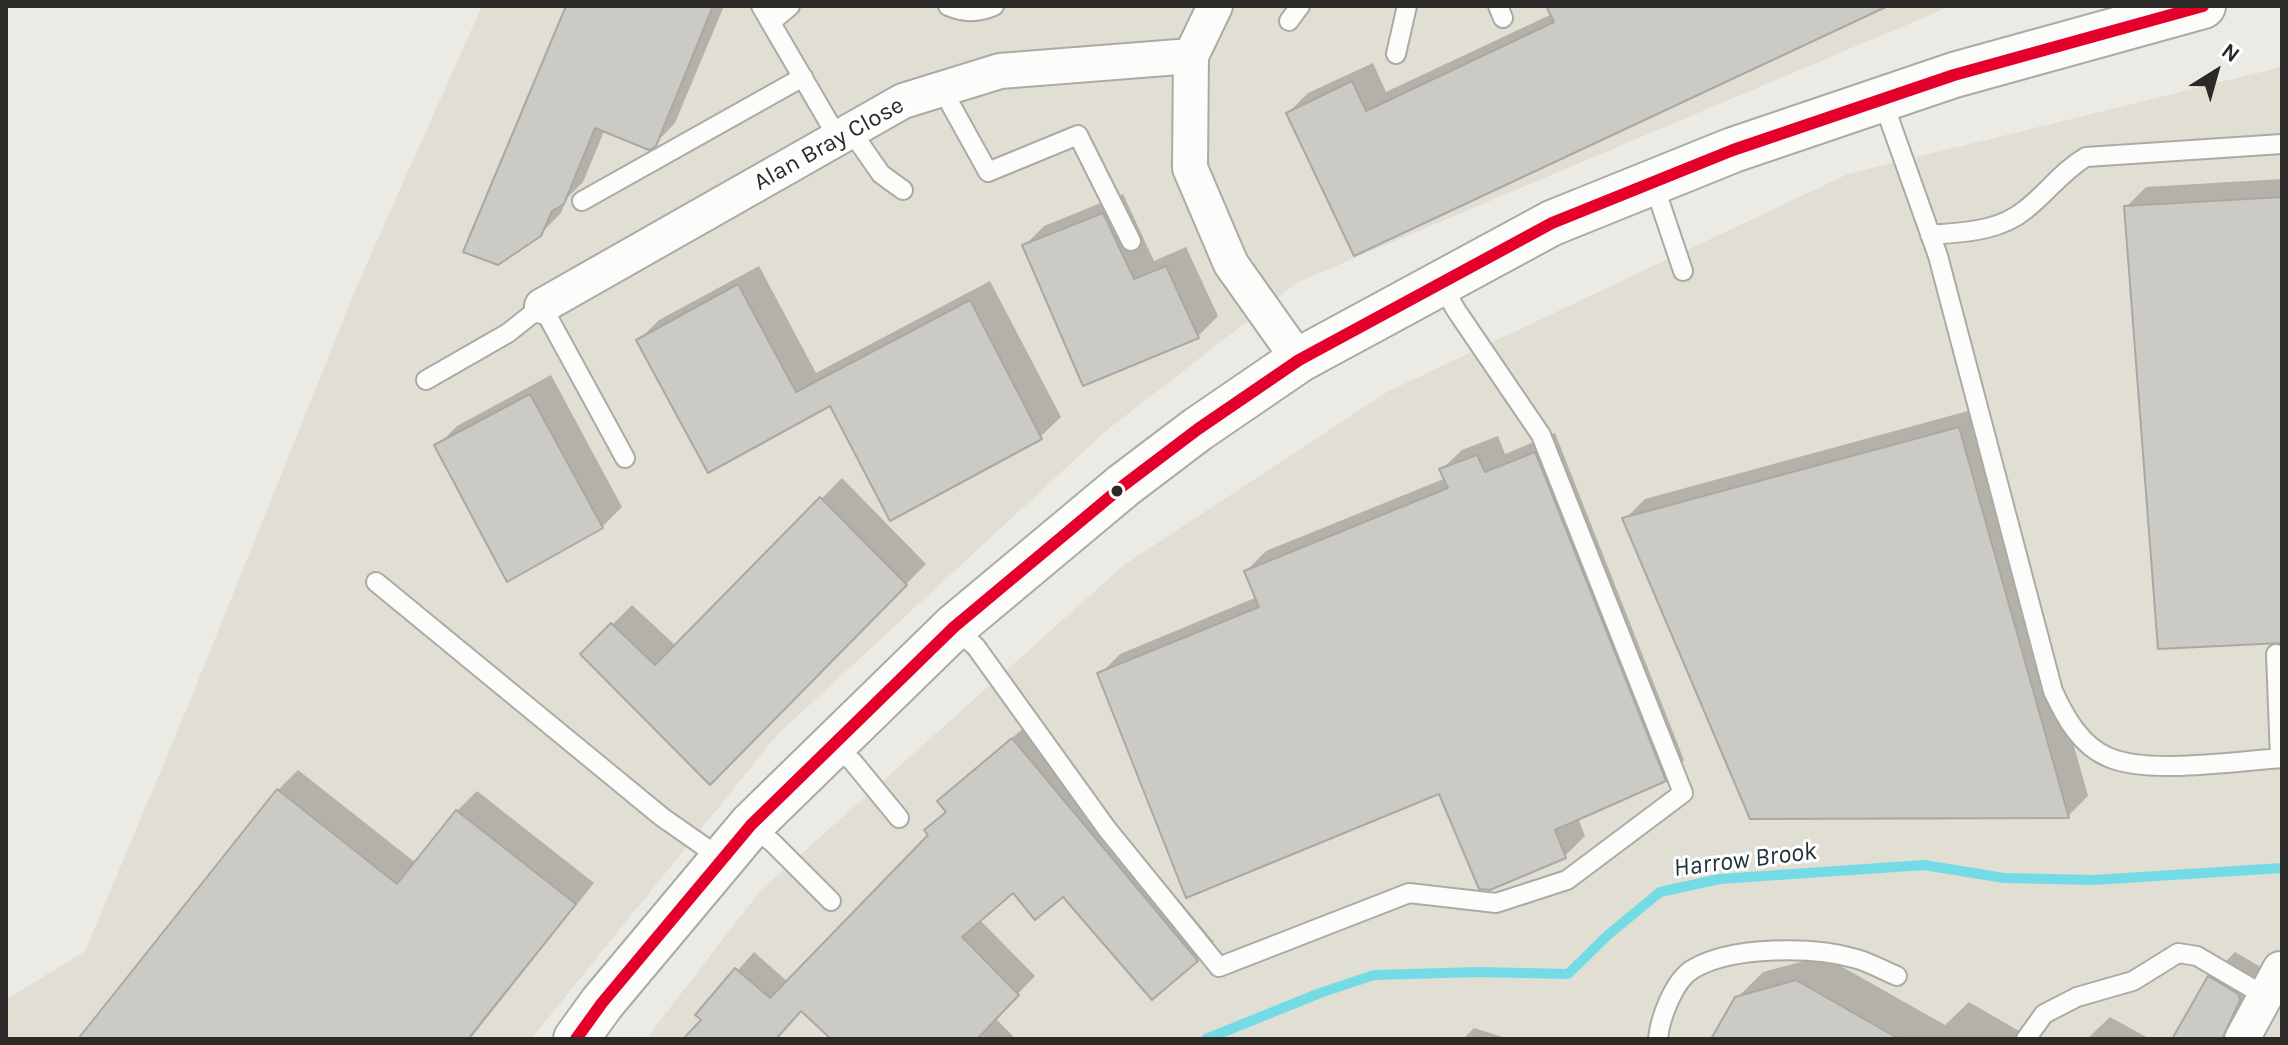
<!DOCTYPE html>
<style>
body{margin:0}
#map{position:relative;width:2288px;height:1045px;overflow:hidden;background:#ebeae4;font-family:Karla,sans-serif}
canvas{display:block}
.frame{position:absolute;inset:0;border:8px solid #2b2a26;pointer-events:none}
.north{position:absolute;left:2176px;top:32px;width:80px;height:80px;-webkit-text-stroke:6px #fff;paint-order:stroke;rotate:37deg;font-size:22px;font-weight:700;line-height:32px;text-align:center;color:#2b2a26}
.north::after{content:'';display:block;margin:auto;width:28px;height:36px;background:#2b2a26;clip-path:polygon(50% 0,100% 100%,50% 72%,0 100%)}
</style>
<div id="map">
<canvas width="2288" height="1045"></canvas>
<div class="frame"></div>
<div class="north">N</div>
</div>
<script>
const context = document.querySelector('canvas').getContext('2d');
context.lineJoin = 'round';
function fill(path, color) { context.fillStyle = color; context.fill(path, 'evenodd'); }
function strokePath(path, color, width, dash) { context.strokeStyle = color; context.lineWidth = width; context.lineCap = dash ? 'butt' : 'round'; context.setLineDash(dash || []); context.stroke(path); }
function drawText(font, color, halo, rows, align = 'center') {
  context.font = font + ' Karla,sans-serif'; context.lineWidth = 6; context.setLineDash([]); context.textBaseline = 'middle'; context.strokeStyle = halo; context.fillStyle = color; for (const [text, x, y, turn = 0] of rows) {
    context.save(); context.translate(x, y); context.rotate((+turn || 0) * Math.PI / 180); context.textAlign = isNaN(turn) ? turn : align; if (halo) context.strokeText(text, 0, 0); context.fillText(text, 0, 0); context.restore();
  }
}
const built = new Path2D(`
 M 482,6 L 1951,6 L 1298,282 L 1107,430 L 778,734 L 531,1039 L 6,1039 L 6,1000 L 85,951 L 183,718 L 360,279 Z
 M 2282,67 L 2282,1039 L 646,1039 L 760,891 L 1124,565 L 1387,392 L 1848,174 Z`);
const shadow = new Path2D(`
 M 569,6 L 724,6 L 675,123 L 655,144 L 605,129 L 583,182 L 567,198 L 561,213 L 540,234 Z
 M 1548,6 L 1883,6 L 1355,253 L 1288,113 L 1308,93 L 1373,63 L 1386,92 L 1552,14 Z
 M 2282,179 L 2282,641 L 2126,207 L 2146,187 Z
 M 1123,194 L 1154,261 L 1186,247 L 1218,316 L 1198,336 L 1084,384 L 1024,246 L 1044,226 Z
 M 759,266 L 816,373 L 990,281 L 1061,417 L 1040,437 L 831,403 L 709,470 L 639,340 L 659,320 Z
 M 551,375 L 622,507 L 602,527 L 437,446 L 457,426 Z
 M 1979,408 L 2088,796 L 2068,816 L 1625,519 L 1645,499 Z
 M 1555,433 L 1684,760 L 1664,780 L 1578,818 L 1585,836 L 1565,856 L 1440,792 L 1100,674 L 1120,654 L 1257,597 L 1246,571 L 1266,551 L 1446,478 L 1442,469 L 1462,450 L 1498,436 L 1505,454 Z
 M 842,478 L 926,564 L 710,782 L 583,654 L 632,605 L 676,646 Z
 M 1031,722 L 1214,942 L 1196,960 L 1063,894 L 1013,890 L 979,919 L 1035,976 L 995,1018 L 1013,1036 L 1010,1039 L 857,1039 L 802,1009 L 776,1039 L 686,1039 L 704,1020 L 698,1015 L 754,952 L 788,982 L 931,835 L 927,830 L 947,811 L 957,784 Z
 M 298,770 L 416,863 L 457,811 L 477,791 L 594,883 L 470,1039 L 81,1039 L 278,790 Z
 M 2235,952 L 2264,969 L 2239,1039 L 2174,1039 L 2210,978 Z
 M 1823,956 L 1945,1025 L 1969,1002 L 2026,1035 L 2023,1039 L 1713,1039 L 1737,998 L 1763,972 Z
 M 2110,1017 L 2150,1039 L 2087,1039 Z
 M 1474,1028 L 1509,1039 L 1463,1039 Z`);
const stream = new Path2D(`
 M 1206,1039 L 1320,993 L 1374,975 L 1479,972 L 1568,974 L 1609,934 L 1660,892 L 1720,879 L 1924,865 L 2004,878 L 2094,880 L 2282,868`);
const building = new Path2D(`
 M 566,6 L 713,6 L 656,146 L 649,150 L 595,128 L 564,204 L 552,211 L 541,236 L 498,265 L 463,252 Z
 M 1546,6 L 1888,6 L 1354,256 L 1286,113 L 1352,81 L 1366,111 L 1554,22 Z
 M 2282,197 L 2282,643 L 2158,649 L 2124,206 Z
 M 1103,213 L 1134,279 L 1166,266 L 1199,338 L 1083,386 L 1022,245 Z
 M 738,284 L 796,392 L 970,300 L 1042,439 L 890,521 L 830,406 L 708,473 L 636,340 Z
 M 530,394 L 603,528 L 507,582 L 434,445 Z
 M 1959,427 L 2069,818 L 1750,819 L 1622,518 Z
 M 1535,452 L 1666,781 L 1555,830 L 1566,858 L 1490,890 L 1479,889 L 1439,794 L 1186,898 L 1097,673 L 1259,607 L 1244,571 L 1448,488 L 1439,469 L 1477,455 L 1485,472 Z
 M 820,497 L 907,585 L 710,785 L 580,654 L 611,623 L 655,665 Z
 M 1012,738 L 1198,961 L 1152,1000 L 1063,897 L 1035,920 L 1013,893 L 962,937 L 1019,995 L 977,1039 L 831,1039 L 801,1011 L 776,1039 L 683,1039 L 701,1020 L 695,1015 L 735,968 L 770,998 L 928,835 L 924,830 L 946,812 L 937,801 Z
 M 277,789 L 397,884 L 456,810 L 576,904 L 468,1039 L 78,1039 Z
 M 2208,976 L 2238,994 L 2240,1000 L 2222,1039 L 2172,1039 Z
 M 1796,980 L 1899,1039 L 1711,1039 L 1735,997 Z`);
const service = new Path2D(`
 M 761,6 L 838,138
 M 948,6 C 965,13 977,13 994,6
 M 1498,6 L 1503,18
 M 1289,21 L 1300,6
 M 771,22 L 790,6
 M 1396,54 L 1407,6
 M 942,89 L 988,172 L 1078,135 L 1131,241
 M 1882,99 L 1938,256 L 2053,691 C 2065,717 2081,746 2108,757 C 2147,775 2237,761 2282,758
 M 851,131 L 881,174 L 903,190
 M 1653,182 L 1683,271
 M 582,201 L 803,77
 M 1930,235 C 1963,232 1998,232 2025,210 C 2047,193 2062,171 2086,157 L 2282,144
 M 426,380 L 508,333 L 542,306 L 625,458
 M 376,582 L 662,817 L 722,859
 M 954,627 L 976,647 L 1107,829 L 1219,967 L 1409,893 L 1496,903 L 1567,880 L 1683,793 L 1541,435 L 1456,310 L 1440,282
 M 2276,654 L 2280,758
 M 832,744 L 853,762 L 899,818
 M 751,825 L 773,843 L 831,901
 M 1658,1039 C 1660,1018 1674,980 1693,969 C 1732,946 1814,946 1857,959 C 1870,963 1883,970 1897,976
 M 2026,1039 L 2044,1014 L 2077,997 L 2133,981 L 2178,953 L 2197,956 L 2265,996`);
const minor = new Path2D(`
 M 1215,6 L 1191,56 L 1190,168 L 1231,264 L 1299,360
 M 542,306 L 903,101 L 1000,71 L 1191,56
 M 2242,1039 L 2280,969`);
const primary = new Path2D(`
 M 576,1039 L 602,1003 L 751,825 L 954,627 L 1124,485 L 1198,429 L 1299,360 L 1552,223 L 1733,150 L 1954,75 L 2203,6`);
const bus1 = new Path2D(`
 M 576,1039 L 602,1003 L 751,825 L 954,627 L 1124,485 L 1198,429 L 1299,360 L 1552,223 L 1733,150 L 1954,75 L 2203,6`);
const markers = [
 [1117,491,7,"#2b2a26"]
];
const streetNames = [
 ["Alan Bray Close",829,144,-29]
];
const waterNames = [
 ["Harrow Brook",1745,860,-7]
];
fill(built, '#e1dfd3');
fill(shadow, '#0003');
strokePath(stream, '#73dbe6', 10);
fill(building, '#cbcac5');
strokePath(building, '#aaa8a4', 2);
strokePath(service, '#ababa6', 22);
strokePath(minor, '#ababa6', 38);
strokePath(primary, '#ababa6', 48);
strokePath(service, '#fcfcfb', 18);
strokePath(minor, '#fcfcfb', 34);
strokePath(primary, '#fcfcfb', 44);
strokePath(bus1, '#e4002b', 12);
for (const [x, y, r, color] of markers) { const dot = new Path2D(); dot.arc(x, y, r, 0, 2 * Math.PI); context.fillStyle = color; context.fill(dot); strokePath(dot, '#fff', 3); }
drawText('24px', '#2b2a26', '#fff', streetNames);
drawText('italic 26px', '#1d3538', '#fff', waterNames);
</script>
